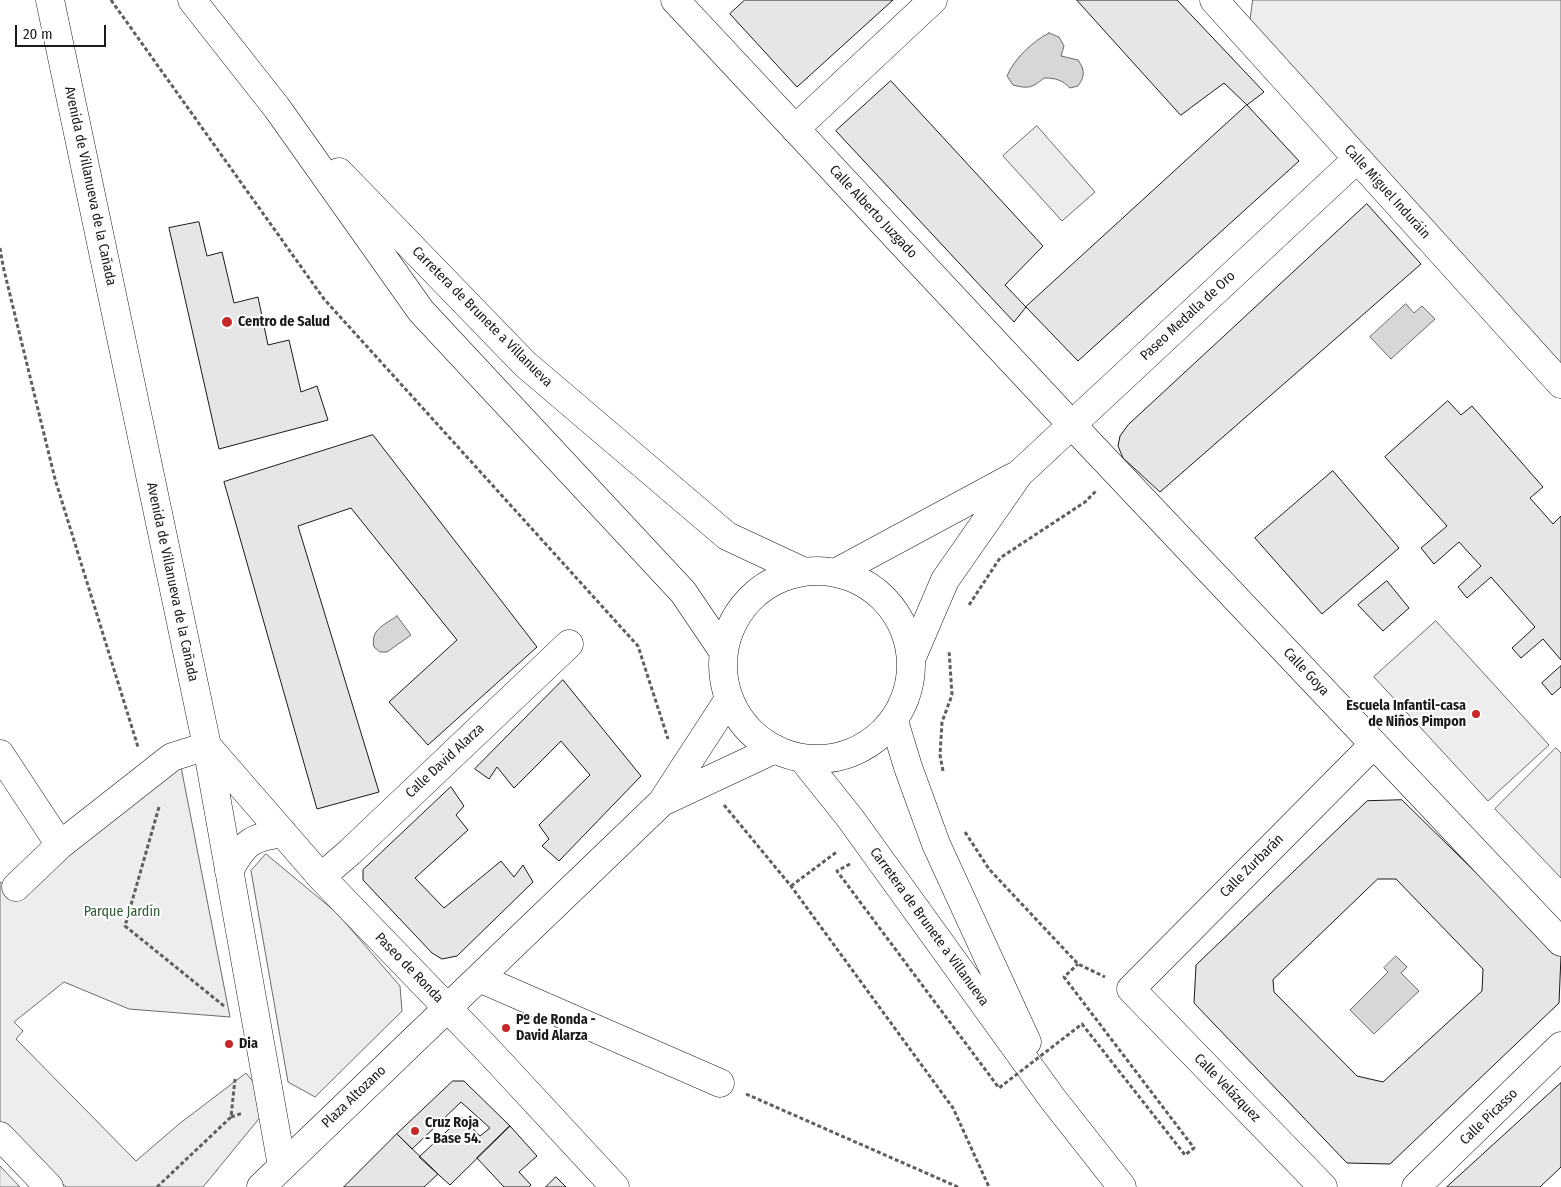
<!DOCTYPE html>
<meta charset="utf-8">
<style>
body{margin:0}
#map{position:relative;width:1561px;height:1187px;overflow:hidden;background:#fff;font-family:"Fira Sans Condensed",sans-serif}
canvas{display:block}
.scale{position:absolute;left:15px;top:25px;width:91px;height:22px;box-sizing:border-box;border:2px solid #1a1a1a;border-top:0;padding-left:6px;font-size:15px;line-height:18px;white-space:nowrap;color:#1a1a1a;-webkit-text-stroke:4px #fff;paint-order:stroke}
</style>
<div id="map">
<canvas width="1561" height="1187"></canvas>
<div class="scale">20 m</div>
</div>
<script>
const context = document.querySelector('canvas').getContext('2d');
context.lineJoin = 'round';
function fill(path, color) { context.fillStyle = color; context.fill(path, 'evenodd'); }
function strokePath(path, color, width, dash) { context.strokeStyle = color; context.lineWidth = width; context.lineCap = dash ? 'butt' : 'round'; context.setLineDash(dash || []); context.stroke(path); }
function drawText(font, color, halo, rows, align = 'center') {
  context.font = font + ' "Fira Sans Condensed",sans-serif'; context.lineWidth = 4; context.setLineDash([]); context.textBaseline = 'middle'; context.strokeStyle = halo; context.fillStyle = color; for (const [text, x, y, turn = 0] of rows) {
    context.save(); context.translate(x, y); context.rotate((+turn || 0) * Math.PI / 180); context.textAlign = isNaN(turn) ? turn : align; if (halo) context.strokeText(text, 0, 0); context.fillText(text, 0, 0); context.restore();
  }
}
const built = new Path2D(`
 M 1253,0 L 1561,0 L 1561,385 L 1248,37 Z
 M 1037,126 L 1095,192 L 1062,221 L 1003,156 Z
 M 1436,621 L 1549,745 L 1488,801 L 1374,677 Z
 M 1556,748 L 1561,753 L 1561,878 L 1495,809 Z
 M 181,767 L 230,1017 L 129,1009 L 64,982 L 14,1022 L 23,1031 L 16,1039 L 136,1161 L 179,1124 L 246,1073 L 271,1104 L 203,1187 L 66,1187 L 0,1124 L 0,882 L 19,893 Z
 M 266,854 L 337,913 L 400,986 L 402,1011 L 315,1097 L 288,1082 L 251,871 Z
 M 0,1166 L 20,1187 L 0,1187 Z`);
const water = new Path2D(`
 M 1049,33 L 1059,37 L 1064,46 L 1061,56 L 1078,60 C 1085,70 1085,76 1078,86 L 1070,88 C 1062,80 1056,78 1044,78 C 1032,88 1028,89 1013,85 L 1007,76 C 1014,59 1033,41 1049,33 Z
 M 1406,304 L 1414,313 L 1422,306 L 1435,319 L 1391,359 L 1370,337 Z
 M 397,616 L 411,635 L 387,652 L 380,652 L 374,647 C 370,630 384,625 397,616 Z
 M 1396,956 L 1407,967 L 1401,973 L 1419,991 L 1374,1034 L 1350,1010 L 1388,972 L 1384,968 Z`);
const building = new Path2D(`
 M 745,0 L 893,0 L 797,87 L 730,14 Z
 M 1077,0 L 1177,0 L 1264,92 L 1247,105 L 1224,83 L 1181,115 Z
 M 891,81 L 1043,246 L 1005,285 L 1026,307 L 1014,322 L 836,131 Z
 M 1247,105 L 1299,161 L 1078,361 L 1026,307 Z
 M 1367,204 L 1421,264 L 1160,492 L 1123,458 L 1118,446 L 1120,436 L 1128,425 Z
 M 199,222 L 207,256 L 222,252 L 234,303 L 258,297 L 268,345 L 289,340 L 301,392 L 317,386 L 328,420 L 219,449 L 169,228 Z
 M 1448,401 L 1461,415 L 1472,406 L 1543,487 L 1530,498 L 1553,524 L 1561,516 L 1561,660 L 1543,639 L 1521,658 L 1512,648 L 1535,627 L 1491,577 L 1467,598 L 1458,587 L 1481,566 L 1459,542 L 1434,564 L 1421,548 L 1447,526 L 1385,457 Z
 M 373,435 L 537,647 L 428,745 L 389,702 L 457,640 L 351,508 L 298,526 L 379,792 L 317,809 L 224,482 Z
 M 1333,471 L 1399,548 L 1322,614 L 1255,538 Z
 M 1387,581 L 1409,608 L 1383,631 L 1358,605 Z
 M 1561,666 L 1561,687 L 1552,695 L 1542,683 Z
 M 563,680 L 641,776 L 559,861 L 542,846 L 549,839 L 539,825 L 590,775 L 561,741 L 514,788 L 497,767 L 489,779 L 475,769 Z
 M 451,787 L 464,806 L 456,815 L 468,830 L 415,878 L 444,908 L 501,861 L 514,877 L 523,865 L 533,882 L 457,956 L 442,959 L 432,953 L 363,880 L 363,870 Z
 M 1402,800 L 1561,956 L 1559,1003 L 1390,1164 L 1347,1163 L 1194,1003 L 1196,965 L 1367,801 ZM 1378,879 L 1396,879 L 1483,969 L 1482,991 L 1383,1082 L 1357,1076 L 1274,992 L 1273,980 Z
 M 453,1081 L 464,1081 L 510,1126 L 450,1185 L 419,1157 L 462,1117 L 480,1136 L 490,1128 L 461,1102 L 412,1149 L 397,1134 Z
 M 1561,1083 L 1561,1167 L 1540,1187 L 1447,1187 Z
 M 510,1126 L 537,1156 L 519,1172 L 531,1185 L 529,1187 L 504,1187 L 477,1158 Z
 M 397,1134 L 438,1174 L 424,1187 L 344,1187 Z
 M 556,1177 L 566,1187 L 546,1187 Z`);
const path = new Path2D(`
 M 111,0 L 324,299 L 638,646 L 668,739
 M 0,248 L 3,266 L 55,479 L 138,747
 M 969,605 L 1000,558 L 1085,502 L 1096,491
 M 943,771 L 940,755 L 942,722 L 952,695 L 949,650
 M 724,805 L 791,886 L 953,1108 L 989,1187
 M 159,807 L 125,926 L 224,1006
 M 965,832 L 989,869 L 1078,964 L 1105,977
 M 791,886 L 838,851
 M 746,1094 L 958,1187
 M 231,1117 L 243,1113
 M 157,1187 L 231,1117 L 235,1079`);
const street = new Path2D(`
 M 50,0 L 207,746 L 282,1166
 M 675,0 L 1072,425 L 1561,942
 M 1214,0 L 1561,384
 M 795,129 L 933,0
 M 837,572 L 1013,477
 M 912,657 L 945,580 L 1019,474 L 1357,159
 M 208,747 L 321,877 L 487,1049 L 615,1187
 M 0,754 L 60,845
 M 662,802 L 775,749
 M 229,871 C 244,843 251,837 283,833
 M 321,877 L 350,852 L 569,644
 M 16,887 L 60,845 L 172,757 L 207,746
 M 479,978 L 720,1083
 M 0,1136 L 49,1187
 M 261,1187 L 662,802 L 729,699
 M 1323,1187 L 1131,989 L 1374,744
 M 1416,1187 L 1561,1046`);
const highway = new Path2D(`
 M 192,0 L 277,108 L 421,311 L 683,592 L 723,651
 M 339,172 L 525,364 L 727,536 L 802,571
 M723 665a94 94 0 1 1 188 0a94 94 0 1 1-188 0Z
 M 894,721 L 908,767 L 936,844 L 1027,1042
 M 802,758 L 850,818 L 1052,1098 L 1122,1187`);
const pathBridge = new Path2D(`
 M 850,864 L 837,871 L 999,1088 L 1082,1024 L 1185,1155 L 1194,1148 L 1064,977 L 1078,964`);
const markers = [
 [227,322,6,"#c62828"],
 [1476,714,5,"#c62828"],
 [506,1028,5,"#c62828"],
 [229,1044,5,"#c62828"],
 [415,1131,5,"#c62828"]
];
const streetNames = [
 ["Avenida de Villanueva de la Cañada",90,186,78],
 ["Calle Miguel Induráin",1387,192,48],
 ["Calle Alberto Juzgado",873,212,47],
 ["Paseo Medalla de Oro",1188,316,-43],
 ["Carretera de Brunete a Villanueva",482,317,45],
 ["Avenida de Villanueva de la Cañada",172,582,78],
 ["Calle Goya",1306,672,47],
 ["Calle David Alarza",445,761,-43],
 ["Calle Zurbarán",1252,866,-45],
 ["Carretera de Brunete a Villanueva",929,927,54],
 ["Paseo de Ronda",409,968,46],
 ["Calle Velázquez",1227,1088,46],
 ["Plaza Altozano",354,1097,-44],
 ["Calle Picasso",1489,1117,-44]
];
const poiNames = [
 ["Centro de Salud",238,322],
 ["Escuela Infantil-casa",1466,706,"right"],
 ["de Niños Pimpon",1466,722,"right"],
 ["Pº de Ronda -",516,1020],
 ["David Alarza",516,1036],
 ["Dia",239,1044],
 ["Cruz Roja",425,1123],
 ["- Base 54.",425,1139]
];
const parkNames = [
 ["Parque Jardín",122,912]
];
fill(built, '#ededed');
strokePath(built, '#6a6a6a', 1);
fill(water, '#d7d7d7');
strokePath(water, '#6a6a6a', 1);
fill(building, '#e6e6e6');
strokePath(building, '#1a1a1a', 1);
strokePath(street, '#1a1a1a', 29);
strokePath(highway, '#1a1a1a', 29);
strokePath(path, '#5f5f5f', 3, [4, 2.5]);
strokePath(street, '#fff', 28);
strokePath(highway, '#fff', 28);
strokePath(pathBridge, '#5f5f5f', 3, [4, 2.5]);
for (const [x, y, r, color] of markers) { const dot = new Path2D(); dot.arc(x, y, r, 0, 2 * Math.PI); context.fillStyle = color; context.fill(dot); strokePath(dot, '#fff', 2); }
drawText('14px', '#1a1a1a', '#fff', streetNames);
drawText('bold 14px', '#1a1a1a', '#fff', poiNames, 'left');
drawText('14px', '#2b5a34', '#fff', parkNames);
</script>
